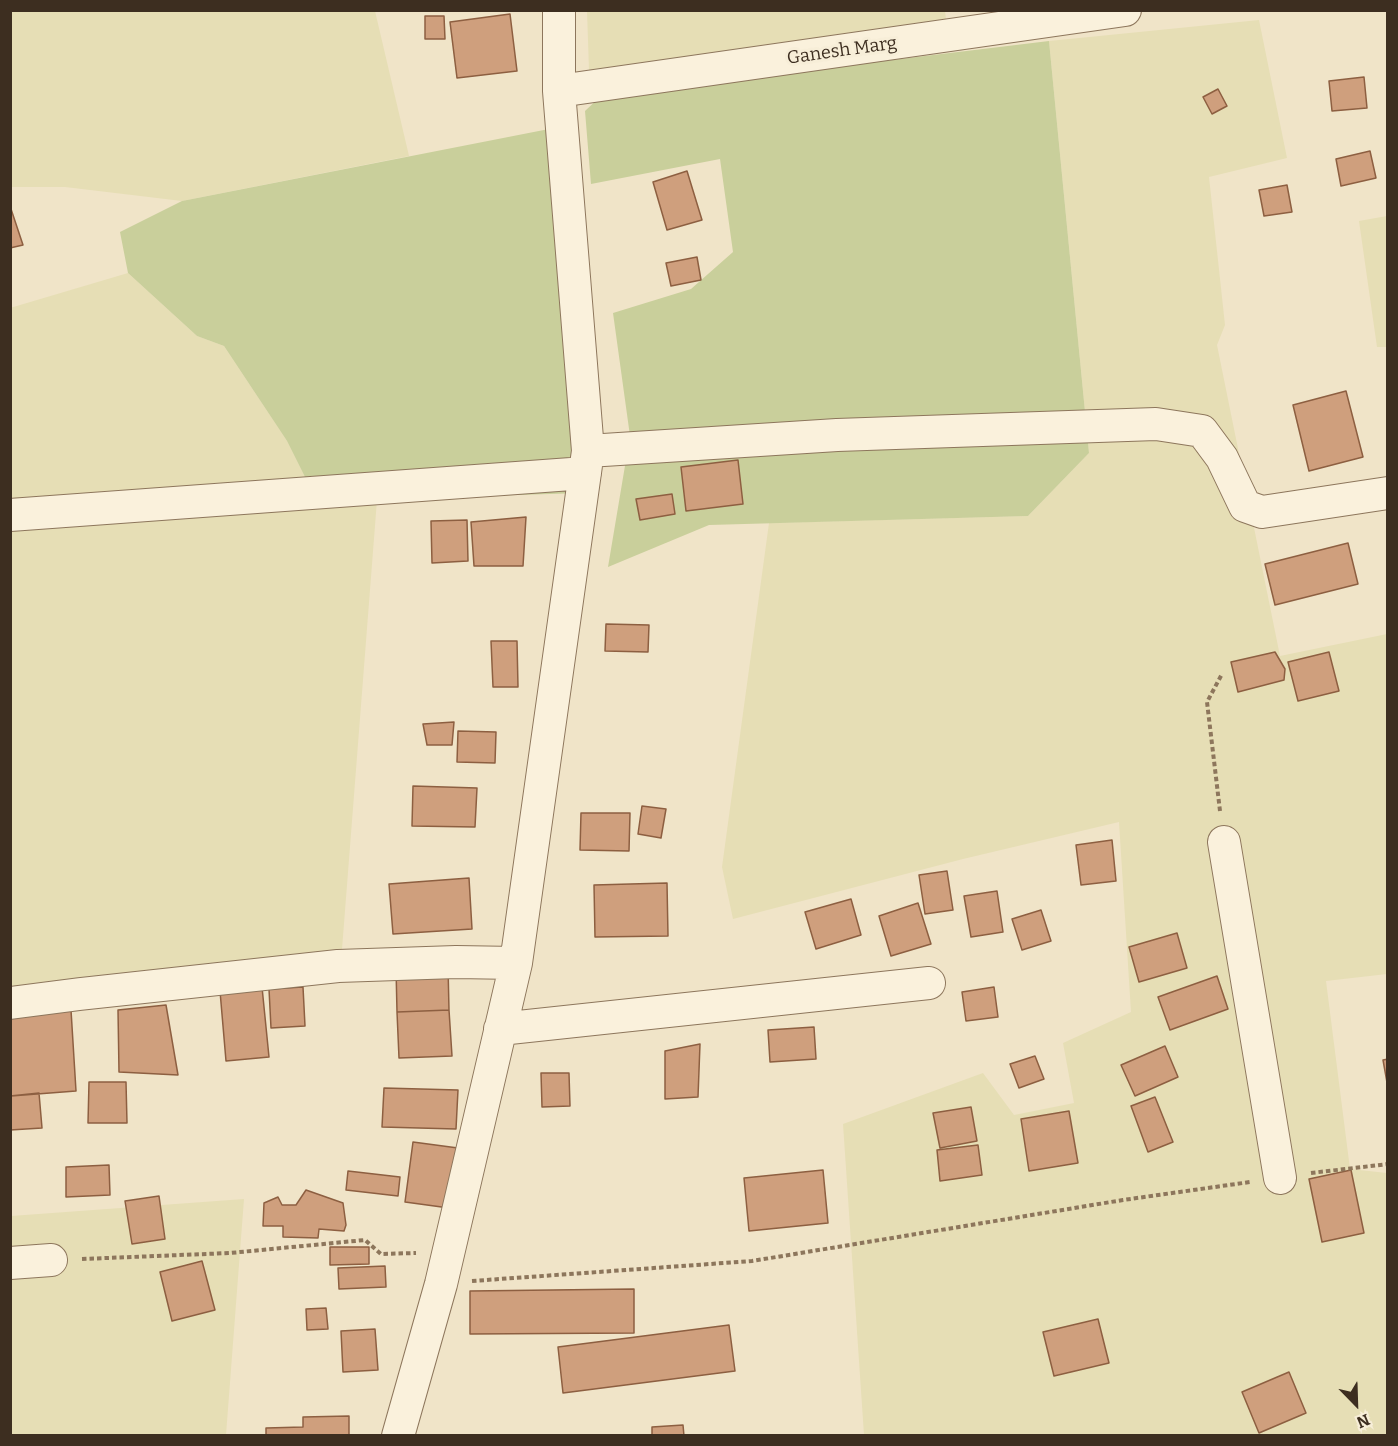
<!DOCTYPE html>
<style>
body{margin:0}
#map{position:relative;width:1398px;height:1446px;overflow:hidden;background:#f0e4c8;font-family:Bitter,serif}
canvas{display:block}
.frame{position:absolute;inset:0;border:12px solid #3d2e20;pointer-events:none}
.north{position:absolute;left:1326px;top:1374px;width:60px;height:60px;-webkit-text-stroke:4px #f7eed8;paint-order:stroke;rotate:157deg;font-size:16px;font-weight:700;line-height:24px;text-align:center;color:#3d2e20}
.north::after{content:'';display:block;margin:auto;width:21px;height:27px;background:#3d2e20;clip-path:polygon(50% 0,100% 100%,50% 72%,0 100%)}
</style>
<div id="map">
<canvas width="1398" height="1446"></canvas>
<div class="frame"></div>
<div class="north">N</div>
</div>
<script>
const context = document.querySelector('canvas').getContext('2d');
context.lineJoin = 'round';
function fill(path, color) { context.fillStyle = color; context.fill(path, 'evenodd'); }
function strokePath(path, color, width, dash) { context.strokeStyle = color; context.lineWidth = width; context.lineCap = dash ? 'butt' : 'round'; context.setLineDash(dash || []); context.stroke(path); }
function drawText(font, color, halo, rows, align = 'center') {
  context.font = font + ' Bitter,serif'; context.lineWidth = 6; context.setLineDash([]); context.textBaseline = 'middle'; context.strokeStyle = halo; context.fillStyle = color; for (const [text, x, y, turn = 0] of rows) {
    context.save(); context.translate(x, y); context.rotate((+turn || 0) * Math.PI / 180); context.textAlign = isNaN(turn) ? turn : align; if (halo) context.strokeText(text, 0, 0); context.fillText(text, 0, 0); context.restore();
  }
}
const farmland = new Path2D(`
 M 10,11 L 375,11 L 409,156 L 182,201 L 65,187 L 11,187 Z
 M 945,11 L 946,19 L 589,70 L 587,11 Z
 M 1259,20 L 1287,158 L 1209,177 L 1225,325 L 1217,345 L 1280,656 L 1387,634 L 1387,974 L 1326,981 L 1350,1169 L 1387,1173 L 1387,1435 L 864,1435 L 843,1124 L 983,1073 L 1014,1115 L 1074,1103 L 1063,1043 L 1131,1012 L 1119,822 L 963,859 L 733,919 L 722,867 L 769,523 L 1028,516 L 1089,453 L 1049,41 Z
 M 1387,216 L 1387,347 L 1377,347 L 1359,221 Z
 M 128,273 L 197,336 L 224,346 L 287,441 L 317,501 L 377,500 L 341,962 L 11,1008 L 10,308 Z
 M 244,1199 L 226,1435 L 11,1436 L 11,1216 Z`);
const green = new Path2D(`
 M 1049,41 L 1089,453 L 1028,516 L 709,525 L 608,567 L 630,436 L 613,313 L 691,289 L 733,252 L 720,159 L 591,184 L 585,111 L 602,95 Z
 M 549,129 L 583,493 L 317,501 L 287,441 L 224,346 L 197,336 L 128,273 L 120,232 L 182,201 Z`);
const building = new Path2D(`
 M 510,14 L 517,71 L 457,78 L 450,22 Z
 M 425,16 L 444,16 L 445,39 L 425,39 Z
 M 1364,77 L 1367,108 L 1332,111 L 1329,81 Z
 M 1218,89 L 1227,106 L 1212,114 L 1203,97 Z
 M 1370,151 L 1376,178 L 1341,186 L 1336,159 Z
 M 687,171 L 702,220 L 667,230 L 653,182 Z
 M 1287,185 L 1292,212 L 1264,216 L 1259,190 Z
 M 10,206 L 23,245 L 10,248 Z
 M 697,257 L 701,280 L 671,286 L 666,263 Z
 M 1346,391 L 1363,457 L 1309,471 L 1293,405 Z
 M 738,460 L 743,504 L 686,511 L 681,467 Z
 M 672,494 L 675,514 L 640,520 L 636,499 Z
 M 526,517 L 523,566 L 474,566 L 471,522 Z
 M 467,520 L 468,561 L 432,563 L 431,521 Z
 M 1348,543 L 1358,584 L 1275,605 L 1265,564 Z
 M 606,624 L 649,625 L 648,652 L 605,651 Z
 M 491,641 L 517,641 L 518,687 L 493,687 Z
 M 1275,652 L 1285,669 L 1284,680 L 1238,692 L 1231,662 Z
 M 1329,652 L 1339,691 L 1298,701 L 1288,662 Z
 M 454,722 L 452,745 L 427,745 L 423,724 Z
 M 458,731 L 496,732 L 495,763 L 457,762 Z
 M 413,786 L 477,788 L 475,827 L 412,826 Z
 M 642,806 L 666,809 L 661,838 L 638,834 Z
 M 581,813 L 630,813 L 629,851 L 580,850 Z
 M 1112,840 L 1116,881 L 1081,885 L 1076,845 Z
 M 947,871 L 953,910 L 925,914 L 919,875 Z
 M 469,878 L 472,929 L 393,934 L 389,884 Z
 M 667,883 L 668,936 L 595,937 L 594,885 Z
 M 997,891 L 1003,932 L 971,937 L 964,896 Z
 M 851,899 L 861,935 L 816,949 L 805,912 Z
 M 918,903 L 931,944 L 891,956 L 879,916 Z
 M 1041,910 L 1051,941 L 1022,950 L 1012,919 Z
 M 1177,933 L 1187,968 L 1139,982 L 1129,947 Z
 M 448,966 L 449,1010 L 397,1012 L 396,968 Z
 M 1217,976 L 1228,1009 L 1170,1030 L 1158,997 Z
 M 262,987 L 269,1057 L 226,1061 L 220,991 Z
 M 303,987 L 305,1026 L 271,1028 L 269,989 Z
 M 994,987 L 998,1017 L 966,1021 L 962,992 Z
 M 166,1005 L 178,1075 L 119,1072 L 118,1010 Z
 M 71,1010 L 76,1091 L 11,1096 L 10,1015 Z
 M 449,1010 L 452,1056 L 399,1058 L 397,1012 Z
 M 814,1027 L 816,1059 L 770,1062 L 768,1030 Z
 M 700,1044 L 698,1097 L 665,1099 L 665,1051 Z
 M 1165,1046 L 1178,1077 L 1135,1096 L 1121,1065 Z
 M 1035,1056 L 1044,1079 L 1019,1088 L 1010,1064 Z
 M 1388,1059 L 1388,1088 L 1383,1060 Z
 M 541,1073 L 569,1073 L 570,1106 L 542,1107 Z
 M 89,1082 L 126,1082 L 127,1123 L 88,1123 Z
 M 384,1088 L 458,1090 L 456,1129 L 382,1127 Z
 M 39,1093 L 42,1128 L 10,1130 L 10,1096 Z
 M 1155,1097 L 1173,1142 L 1148,1152 L 1131,1106 Z
 M 971,1107 L 977,1141 L 940,1148 L 933,1113 Z
 M 1069,1111 L 1078,1163 L 1029,1171 L 1021,1119 Z
 M 413,1142 L 458,1148 L 449,1208 L 405,1202 Z
 M 978,1145 L 982,1175 L 940,1181 L 937,1150 Z
 M 109,1165 L 110,1195 L 66,1197 L 66,1167 Z
 M 823,1170 L 828,1223 L 749,1231 L 744,1178 Z
 M 1351,1170 L 1364,1233 L 1322,1242 L 1309,1179 Z
 M 348,1171 L 400,1177 L 398,1196 L 346,1190 Z
 M 306,1190 L 343,1203 L 346,1225 L 344,1231 L 319,1229 L 318,1238 L 283,1237 L 283,1226 L 263,1226 L 264,1203 L 278,1197 L 282,1205 L 296,1205 Z
 M 159,1196 L 165,1239 L 132,1244 L 125,1201 Z
 M 330,1247 L 369,1247 L 369,1264 L 330,1265 Z
 M 202,1261 L 215,1310 L 172,1321 L 160,1272 Z
 M 385,1266 L 386,1287 L 339,1289 L 338,1268 Z
 M 634,1289 L 634,1333 L 470,1334 L 470,1291 Z
 M 326,1308 L 328,1329 L 307,1330 L 306,1309 Z
 M 1098,1319 L 1109,1363 L 1054,1376 L 1043,1332 Z
 M 729,1325 L 735,1371 L 563,1393 L 558,1347 Z
 M 375,1329 L 378,1370 L 343,1372 L 341,1331 Z
 M 1289,1372 L 1306,1413 L 1259,1433 L 1242,1392 Z
 M 349,1416 L 349,1436 L 266,1436 L 266,1428 L 303,1427 L 303,1417 Z
 M 683,1425 L 684,1436 L 652,1436 L 652,1427 Z`);
const path = new Path2D(`
 M 1220,811 L 1207,702 L 1222,674
 M 1311,1173 L 1388,1164
 M 82,1259 L 230,1253 L 365,1240 L 381,1254 L 416,1253
 M 472,1281 L 752,1261 L 1123,1200 L 1250,1182`);
const minor = new Path2D(`
 M 559,91 L 1125,10
 M 588,451 L 837,435 L 1156,424 L 1202,431 L 1222,458 L 1245,506 L 1262,512 L 1388,493
 M 10,515 L 585,473
 M 1224,842 L 1280,1178
 M 10,1003 L 80,994 L 338,966 L 456,962 L 516,963
 M 500,1029 L 929,983
 M 10,1263 L 51,1260
 M 398,1436 L 441,1284 L 516,963 L 588,451 L 559,91 L 559,10`);
const streetNames = [
 ["Ganesh Marg",842,51,-8]
];
fill(farmland, '#e6deb5');
fill(green, '#c9cf9b');
fill(building, '#cf9f7d');
strokePath(building, '#8d5f41', 1.5);
strokePath(minor, '#8d765c', 34);
strokePath(path, '#8d765c', 4, [4.5, 3]);
strokePath(minor, '#faf1dc', 32);
drawText('18px', '#3d2e20', '#f7eed8', streetNames);
</script>
